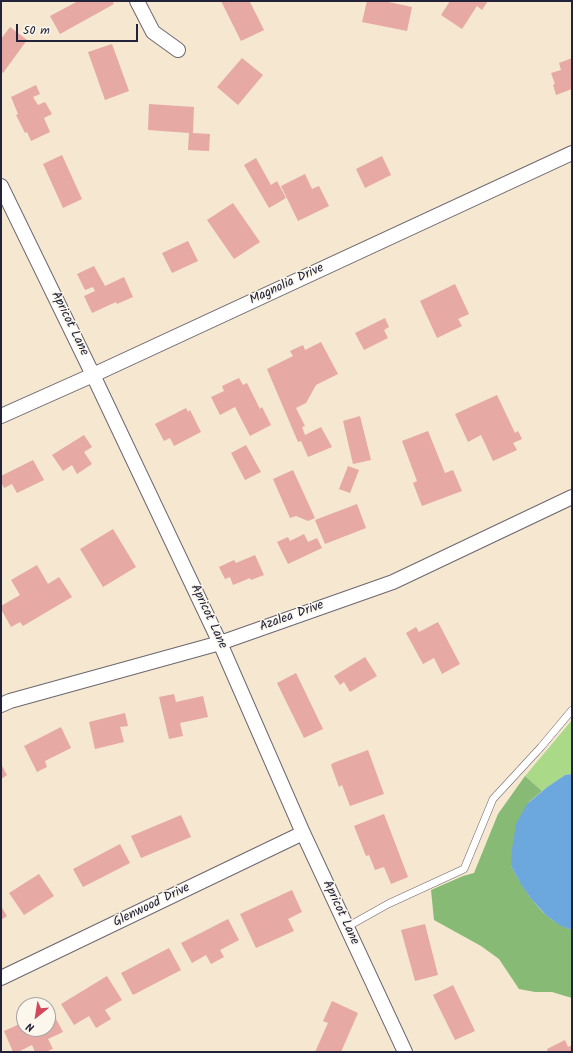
<!DOCTYPE html>
<style>
body{margin:0}
#map{position:relative;width:573px;height:1053px;overflow:hidden;background:#f5e7d0;font-family:Kalam,sans-serif}
canvas{display:block}
.frame{position:absolute;inset:0;border:2px solid #22223b;pointer-events:none}
.north{position:absolute;left:16px;top:997px;width:40px;height:40px;box-sizing:border-box;background:#fbf7ec;border:1px solid #a4a2a5;border-radius:50%;rotate:210deg;font-size:11px;font-weight:700;line-height:16px;text-align:center;color:#22223b}
.north::after{content:'';display:block;margin:auto;width:14px;height:18px;background:#d1495b;clip-path:polygon(50% 0,100% 100%,50% 72%,0 100%)}
.scale{position:absolute;left:16px;top:24px;width:122px;height:18px;box-sizing:border-box;border:2px solid #22223b;border-top:0;padding-left:5px;font-size:12px;line-height:14px;white-space:nowrap;color:#22223b;-webkit-text-stroke:3px #fbf7ec;paint-order:stroke}
</style>
<div id="map">
<canvas width="573" height="1053"></canvas>
<div class="frame"></div>
<div class="north">N</div>
<div class="scale">50 m</div>
</div>
<script>
const context = document.querySelector('canvas').getContext('2d');
context.lineJoin = 'round';
function fill(path, color) { context.fillStyle = color; context.fill(path, 'evenodd'); }
function strokePath(path, color, width, dash) { context.strokeStyle = color; context.lineWidth = width; context.lineCap = dash ? 'butt' : 'round'; context.setLineDash(dash || []); context.stroke(path); }
function drawText(font, color, halo, rows, align = 'center') {
  context.font = font + ' Kalam,sans-serif'; context.lineWidth = 3; context.setLineDash([]); context.textBaseline = 'middle'; context.strokeStyle = halo; context.fillStyle = color; for (const [text, x, y, turn = 0] of rows) {
    context.save(); context.translate(x, y); context.rotate((+turn || 0) * Math.PI / 180); context.textAlign = isNaN(turn) ? turn : align; if (halo) context.strokeText(text, 0, 0); context.fillText(text, 0, 0); context.restore();
  }
}
const green = new Path2D(`
 M 572,720 L 572,774 L 565,775 L 542,791 L 525,776 Z`);
const forest = new Path2D(`
 M 525,776 L 542,791 L 529,802 L 511,866 C 526,893 541,919 572,930 L 572,998 L 552,992 L 535,992 L 519,989 L 499,959 L 481,946 L 434,920 L 431,890 L 463,876 L 474,873 L 498,814 Z`);
const water = new Path2D(`
 M 572,774 L 572,930 L 561,926 L 547,916 L 532,900 L 522,886 L 511,866 L 512,849 L 516,824 L 527,804 L 546,788 L 565,775 Z`);
const building = new Path2D(`
 M 78,1 L 112,1 L 114,4 L 60,34 L 50,16 Z
 M 221,1 L 253,1 L 250,2 L 264,30 L 241,41 Z
 M 367,1 L 384,1 L 412,7 L 407,31 L 362,22 Z
 M 450,1 L 488,1 L 482,10 L 477,6 L 462,29 L 441,15 Z
 M 10,27 L 27,40 L 3,73 L 1,71 L 1,39 Z
 M 112,44 L 129,91 L 105,100 L 88,52 Z
 M 242,58 L 263,75 L 238,105 L 217,87 Z
 M 572,58 L 572,89 L 556,95 L 553,85 L 555,84 L 551,73 L 561,70 L 559,63 Z
 M 36,85 L 40,94 L 33,97 L 38,105 L 45,102 L 52,114 L 44,118 L 50,132 L 31,141 L 27,132 L 25,133 L 16,115 L 18,114 L 11,97 Z
 M 149,104 L 194,107 L 193,133 L 210,134 L 209,151 L 188,150 L 189,133 L 148,130 Z
 M 62,155 L 82,199 L 63,208 L 43,164 Z
 M 382,156 L 391,175 L 365,188 L 356,169 Z
 M 256,158 L 271,185 L 277,181 L 286,198 L 269,208 L 244,165 Z
 M 305,174 L 312,189 L 319,186 L 329,206 L 298,221 L 281,186 Z
 M 233,203 L 260,242 L 234,259 L 207,220 Z
 M 188,241 L 198,261 L 172,273 L 162,253 Z
 M 94,266 L 105,286 L 124,277 L 133,297 L 117,304 L 116,302 L 92,313 L 84,296 L 95,291 L 93,287 L 85,290 L 77,274 Z
 M 455,284 L 469,314 L 458,319 L 462,326 L 437,338 L 420,301 Z
 M 385,318 L 389,327 L 384,330 L 388,338 L 364,350 L 355,333 Z
 M 321,342 L 338,374 L 316,385 L 306,403 L 296,408 L 305,426 L 302,427 L 305,435 L 321,427 L 332,447 L 308,457 L 301,441 L 298,442 L 267,369 L 293,356 L 290,351 L 303,345 L 305,350 Z
 M 239,378 L 243,385 L 247,383 L 260,409 L 262,407 L 271,425 L 250,436 L 235,407 L 220,415 L 211,397 L 224,391 L 222,386 Z
 M 497,395 L 515,433 L 518,431 L 522,439 L 513,443 L 517,450 L 493,461 L 481,435 L 468,442 L 455,414 Z
 M 186,408 L 188,412 L 190,410 L 201,432 L 174,446 L 170,438 L 164,441 L 155,424 Z
 M 360,416 L 371,460 L 353,464 L 343,421 Z
 M 428,431 L 445,473 L 453,470 L 462,491 L 422,506 L 413,483 L 417,481 L 402,441 Z
 M 84,435 L 92,447 L 84,452 L 92,464 L 77,474 L 72,465 L 63,471 L 52,455 Z
 M 246,445 L 261,472 L 245,480 L 231,453 Z
 M 33,460 L 44,480 L 17,493 L 12,484 L 4,488 L 1,482 L 1,476 Z
 M 348,466 L 359,470 L 350,493 L 339,489 Z
 M 293,470 L 315,518 L 308,521 L 296,516 L 290,518 L 273,479 Z
 M 357,504 L 366,528 L 325,544 L 315,520 Z
 M 113,529 L 136,567 L 103,587 L 80,549 Z
 M 304,534 L 308,542 L 317,538 L 322,548 L 288,564 L 277,542 L 288,537 L 290,541 Z
 M 255,555 L 264,575 L 251,580 L 250,578 L 233,585 L 230,577 L 225,579 L 219,567 L 234,560 L 236,563 Z
 M 37,565 L 48,584 L 59,577 L 72,597 L 23,626 L 20,622 L 11,627 L 1,609 L 1,606 L 20,595 L 11,580 Z
 M 438,622 L 460,664 L 442,674 L 434,658 L 423,664 L 406,633 L 416,627 L 419,632 Z
 M 365,657 L 377,676 L 350,692 L 344,682 L 340,685 L 334,676 Z
 M 296,673 L 323,729 L 304,738 L 277,683 Z
 M 174,694 L 176,702 L 203,696 L 208,717 L 180,723 L 183,736 L 169,739 L 159,697 Z
 M 125,713 L 128,726 L 120,727 L 124,742 L 95,749 L 89,722 Z
 M 61,727 L 71,748 L 45,761 L 47,767 L 37,772 L 24,746 Z
 M 368,750 L 384,794 L 350,806 L 342,785 L 339,787 L 331,765 L 333,763 Z
 M 1,764 L 7,775 L 1,779 Z
 M 384,814 L 408,877 L 391,884 L 384,867 L 375,870 L 369,855 L 366,856 L 354,826 Z
 M 181,815 L 191,837 L 141,858 L 131,836 Z
 M 120,844 L 130,863 L 83,887 L 73,869 Z
 M 39,874 L 54,896 L 24,915 L 9,893 Z
 M 292,890 L 302,912 L 288,919 L 294,931 L 256,948 L 240,914 Z
 M 1,906 L 7,916 L 1,920 Z
 M 228,919 L 239,940 L 220,950 L 224,957 L 211,964 L 206,955 L 192,963 L 181,943 Z
 M 425,924 L 438,975 L 415,981 L 401,930 Z
 M 169,948 L 181,970 L 133,995 L 121,973 Z
 M 107,976 L 122,1000 L 105,1010 L 111,1019 L 96,1028 L 89,1016 L 74,1025 L 61,1004 Z
 M 453,985 L 475,1031 L 455,1040 L 433,995 Z
 M 332,1001 L 358,1013 L 341,1052 L 315,1052 L 328,1023 L 323,1021 Z
 M 51,1009 L 63,1032 L 48,1039 L 53,1049 L 45,1052 L 35,1052 L 32,1045 L 18,1052 L 13,1052 L 4,1031 L 24,1022 L 24,1029 L 48,1029 L 48,1010 Z
 M 565,1040 L 568,1047 L 572,1045 L 572,1052 L 548,1052 L 547,1049 Z`);
const service = new Path2D(`
 M 347,927 L 388,904 L 464,869 L 493,799 L 541,747 L 572,710`);
const minor = new Path2D(`
 M 137,1 L 153,32 L 178,50
 M 1,186 L 93,375 L 220,643 L 303,833 L 405,1052
 M 1,416 L 93,375 L 572,153
 M 1,705 L 10,701 L 220,643 L 393,582 L 572,497
 M 1,978 L 303,833`);
const streetNames = [
 ["Magnolia Drive",287,285,-25],
 ["Apricot Lane",69,324,64],
 ["Apricot Lane",208,617,65],
 ["Azalea Drive",292,617,-20],
 ["Glenwood Drive",152,906,-26],
 ["Apricot Lane",340,913,65]
];
fill(green, '#aada88');
fill(forest, '#87ba74');
fill(water, '#6ca8dd');
fill(building, '#e6a9a4');
strokePath(service, '#6c676f', 8);
strokePath(minor, '#6c676f', 16);
strokePath(service, '#fff', 7);
strokePath(minor, '#fff', 14);
drawText('13px', '#22223b', '#fbf7ec', streetNames);
</script>
